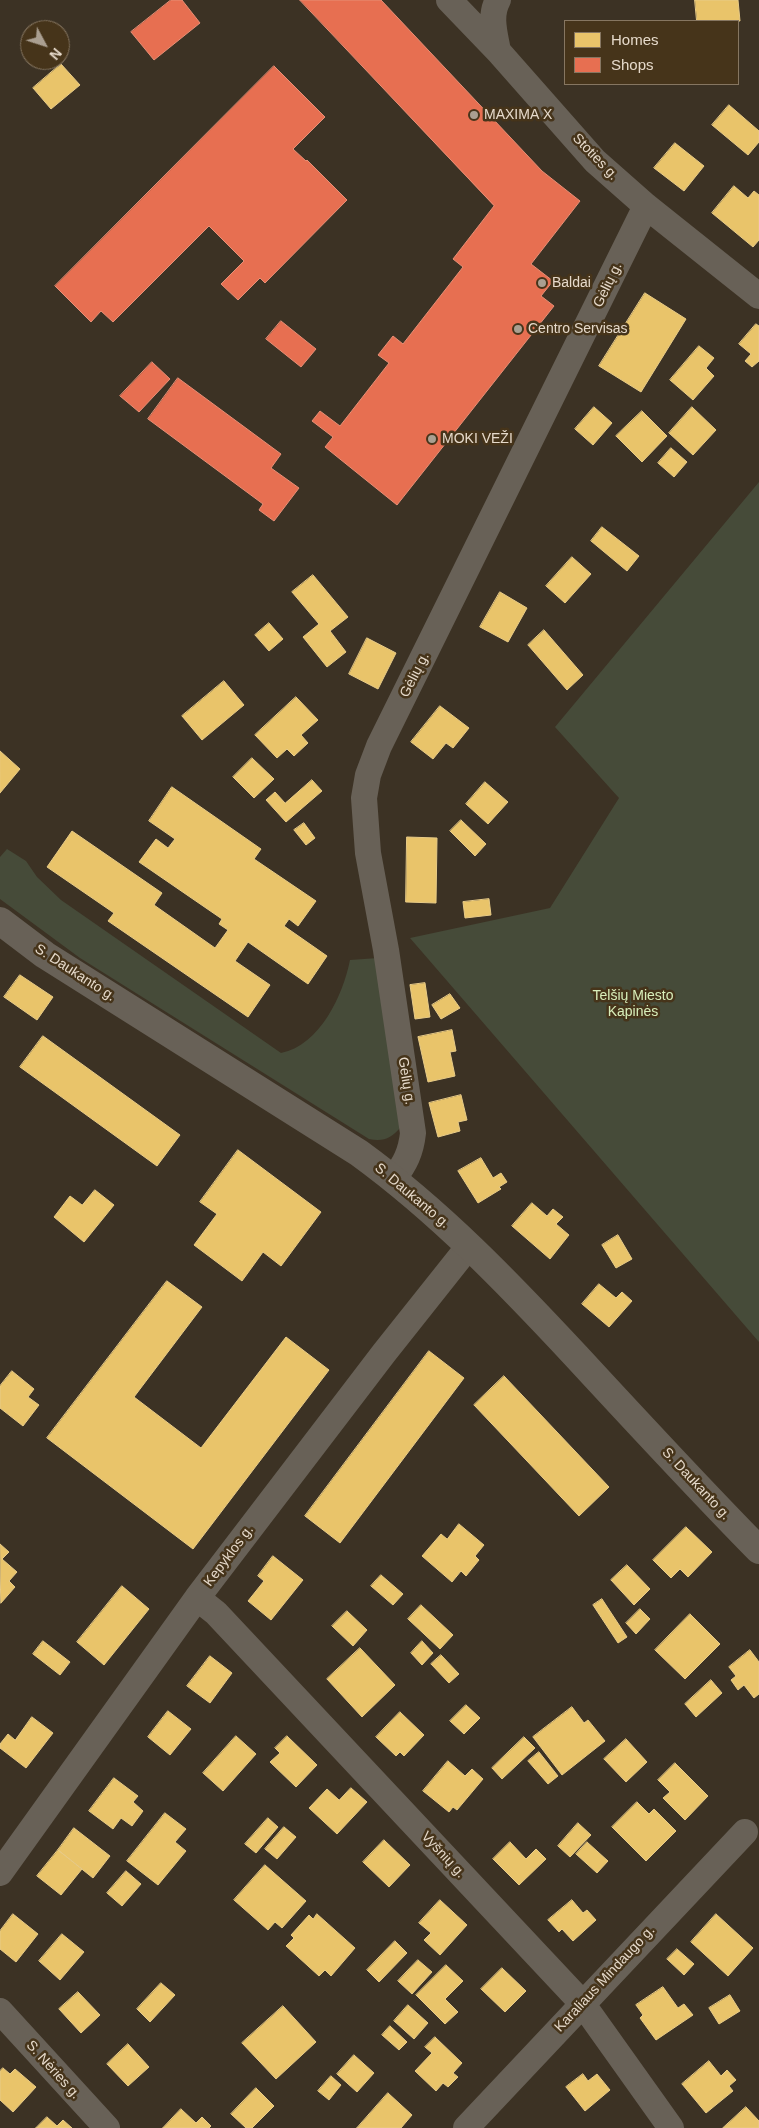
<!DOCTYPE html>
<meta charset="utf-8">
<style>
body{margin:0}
#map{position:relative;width:759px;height:2128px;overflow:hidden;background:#3c3224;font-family:Helvetica,sans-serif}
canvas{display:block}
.legend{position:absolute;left:564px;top:20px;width:175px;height:65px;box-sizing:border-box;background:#46341a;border:1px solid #867661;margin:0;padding:6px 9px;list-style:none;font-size:15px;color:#e6dacb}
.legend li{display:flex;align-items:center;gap:10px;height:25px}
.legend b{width:25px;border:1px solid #867661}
.north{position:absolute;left:20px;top:20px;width:50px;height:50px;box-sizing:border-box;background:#46341a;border:1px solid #867661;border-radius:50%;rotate:130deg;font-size:14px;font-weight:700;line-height:20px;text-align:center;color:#e6dacb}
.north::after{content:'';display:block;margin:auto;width:18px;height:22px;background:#aa9f91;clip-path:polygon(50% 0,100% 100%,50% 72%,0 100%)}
</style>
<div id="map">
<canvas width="759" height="2128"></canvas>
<ul class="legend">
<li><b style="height:14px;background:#e9c46a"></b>Homes</li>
<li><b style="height:14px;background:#e76f51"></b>Shops</li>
</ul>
<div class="north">N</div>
</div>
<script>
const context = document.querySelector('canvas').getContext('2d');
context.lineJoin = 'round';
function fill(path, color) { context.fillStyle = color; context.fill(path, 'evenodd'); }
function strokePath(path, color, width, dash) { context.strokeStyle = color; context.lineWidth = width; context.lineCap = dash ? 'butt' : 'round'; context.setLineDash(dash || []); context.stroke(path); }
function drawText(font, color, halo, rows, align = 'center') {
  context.font = font + ' Helvetica,sans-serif'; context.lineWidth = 5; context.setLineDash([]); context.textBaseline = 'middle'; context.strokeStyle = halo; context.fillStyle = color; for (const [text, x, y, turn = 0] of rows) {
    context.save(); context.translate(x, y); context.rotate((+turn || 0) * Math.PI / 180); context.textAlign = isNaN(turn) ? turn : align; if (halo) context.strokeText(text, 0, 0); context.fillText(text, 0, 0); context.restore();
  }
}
const green = new Path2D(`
 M 759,482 L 759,1342 L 410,938 L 550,908 L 619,798 L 555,727 Z
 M 7,849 L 26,861 L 37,877 L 61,900 L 281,1053 C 320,1045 343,995 350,960 L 378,958 L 401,1127 C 391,1138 384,1142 369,1139 L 80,958 L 0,899 L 0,857 Z`);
const homes = new Path2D(`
 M 695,0 L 738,0 L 740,21 L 697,21 Z
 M 61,64 L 80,85 L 51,109 L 33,88 Z
 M 729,105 L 759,131 L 759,142 L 748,155 L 712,125 Z
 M 675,143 L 704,166 L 684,191 L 654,168 Z
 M 734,186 L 748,198 L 754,191 L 759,195 L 759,240 L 753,247 L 712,213 Z
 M 645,293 L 686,319 L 641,392 L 599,366 Z
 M 756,324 L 759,326 L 759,361 L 752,367 L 745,361 L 751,354 L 739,344 Z
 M 699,346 L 714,358 L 706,368 L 714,376 L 693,400 L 670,380 Z
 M 594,407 L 612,423 L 593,445 L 575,429 Z
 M 692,407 L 716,430 L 693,455 L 669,433 Z
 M 642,411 L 667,436 L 642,462 L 616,436 Z
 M 671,448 L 687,462 L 674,477 L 658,463 Z
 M 602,527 L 639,556 L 627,571 L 591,541 Z
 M 572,557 L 591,574 L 565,603 L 546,586 Z
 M 313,575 L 348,617 L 330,631 L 346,652 L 327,667 L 303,637 L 319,624 L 292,592 Z
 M 500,592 L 527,608 L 508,642 L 480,627 Z
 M 269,623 L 283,639 L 269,651 L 255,635 Z
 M 544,630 L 583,675 L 567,690 L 528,645 Z
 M 367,638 L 396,653 L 378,689 L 349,674 Z
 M 224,681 L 244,705 L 202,740 L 182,716 Z
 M 296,697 L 318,720 L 301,735 L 308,743 L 294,756 L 287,749 L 277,758 L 255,735 Z
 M 440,706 L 469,728 L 453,748 L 446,743 L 433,759 L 411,742 Z
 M 0,751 L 20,769 L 0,793 Z
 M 252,758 L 274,779 L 254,798 L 233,777 Z
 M 312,780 L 322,791 L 286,822 L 266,800 L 275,792 L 285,803 Z
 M 485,782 L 508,802 L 488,824 L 466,804 Z
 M 172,787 L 261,849 L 254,859 L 316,901 L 298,926 L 289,919 L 284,926 L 327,956 L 308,984 L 248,942 L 235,961 L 270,985 L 248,1017 L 108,921 L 114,913 L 47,867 L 72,831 L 162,893 L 154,905 L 215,948 L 228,930 L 219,924 L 222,919 L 139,862 L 156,839 L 168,848 L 175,839 L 149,821 Z
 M 461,820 L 486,844 L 475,856 L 450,831 Z
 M 304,823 L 315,838 L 306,845 L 294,830 Z
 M 407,837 L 437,838 L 436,903 L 406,902 Z
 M 489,899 L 491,915 L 465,918 L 463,902 Z
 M 20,975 L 53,997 L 37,1020 L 4,997 Z
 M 425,983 L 430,1017 L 415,1019 L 410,985 Z
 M 450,994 L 460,1008 L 441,1019 L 432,1005 Z
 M 452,1030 L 456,1051 L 450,1052 L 455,1076 L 428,1082 L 418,1037 Z
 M 43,1036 L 180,1135 L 157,1166 L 20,1067 Z
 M 461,1095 L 467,1120 L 458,1122 L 460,1131 L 438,1137 L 429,1103 Z
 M 238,1150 L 321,1212 L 281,1266 L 263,1252 L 242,1281 L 194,1245 L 217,1214 L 200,1202 Z
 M 481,1158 L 493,1178 L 501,1173 L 507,1182 L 499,1187 L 501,1189 L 478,1203 L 458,1171 Z
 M 95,1190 L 114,1205 L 84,1242 L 54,1217 L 70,1196 L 82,1205 Z
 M 532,1203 L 547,1216 L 553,1209 L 563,1217 L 556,1224 L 569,1235 L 550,1259 L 512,1226 Z
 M 618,1235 L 632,1259 L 616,1268 L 602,1245 Z
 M 167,1281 L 202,1307 L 134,1397 L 201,1448 L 286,1337 L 329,1370 L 193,1549 L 47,1438 Z
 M 599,1284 L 616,1298 L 622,1292 L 632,1301 L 609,1327 L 582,1304 Z
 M 429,1351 L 464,1378 L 340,1543 L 305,1516 Z
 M 12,1371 L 34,1389 L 28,1397 L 39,1405 L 23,1426 L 0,1408 L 0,1386 Z
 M 504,1376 L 609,1487 L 579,1516 L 474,1405 Z
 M 459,1524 L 484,1545 L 475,1556 L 479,1560 L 466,1576 L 461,1571 L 452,1582 L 422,1556 L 441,1534 L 447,1539 Z
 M 686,1527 L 712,1552 L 688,1577 L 680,1569 L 671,1578 L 653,1560 Z
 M 0,1544 L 9,1552 L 2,1559 L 17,1572 L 9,1581 L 15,1587 L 1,1603 Z
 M 273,1556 L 303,1580 L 271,1620 L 248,1601 L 264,1581 L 258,1576 Z
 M 627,1565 L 650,1589 L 634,1605 L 611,1580 Z
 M 381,1575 L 403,1594 L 393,1605 L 371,1586 Z
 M 122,1586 L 149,1609 L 104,1665 L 77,1642 Z
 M 602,1599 L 627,1637 L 618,1643 L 593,1605 Z
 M 421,1605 L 453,1635 L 440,1649 L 408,1619 Z
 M 640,1609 L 650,1619 L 636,1634 L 626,1623 Z
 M 347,1611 L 367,1630 L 353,1646 L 332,1626 Z
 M 690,1614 L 720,1644 L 685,1679 L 655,1650 Z
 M 43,1641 L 70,1662 L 60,1675 L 33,1654 Z
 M 422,1641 L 433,1653 L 422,1665 L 411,1653 Z
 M 360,1648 L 395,1685 L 362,1717 L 327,1679 Z
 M 750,1650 L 759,1662 L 759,1694 L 754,1698 L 744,1685 L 738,1690 L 731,1680 L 736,1676 L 729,1667 Z
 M 441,1655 L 459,1674 L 449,1683 L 431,1664 Z
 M 210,1656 L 232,1673 L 210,1703 L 187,1686 Z
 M 711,1680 L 722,1693 L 696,1717 L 685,1704 Z
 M 466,1705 L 480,1718 L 464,1734 L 450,1721 Z
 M 572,1707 L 584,1723 L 588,1720 L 605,1741 L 562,1775 L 533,1737 Z
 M 168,1711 L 191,1729 L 170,1755 L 148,1737 Z
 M 400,1712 L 424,1735 L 404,1756 L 400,1752 L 396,1756 L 376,1737 Z
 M 32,1717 L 53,1733 L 26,1768 L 0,1748 L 0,1744 L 8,1734 L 15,1740 Z
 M 236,1736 L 256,1754 L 223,1791 L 203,1773 Z
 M 287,1736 L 317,1765 L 296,1787 L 270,1762 L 280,1753 L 275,1748 Z
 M 524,1737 L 535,1748 L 502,1779 L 492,1768 Z
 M 626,1739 L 647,1762 L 626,1782 L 604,1759 Z
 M 539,1752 L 558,1776 L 548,1784 L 528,1761 Z
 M 448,1761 L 465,1776 L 472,1769 L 483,1779 L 457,1810 L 453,1807 L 449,1812 L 423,1791 Z
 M 675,1763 L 708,1796 L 685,1820 L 663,1798 L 670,1792 L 658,1780 Z
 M 114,1778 L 138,1796 L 133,1802 L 143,1811 L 132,1826 L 121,1818 L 113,1829 L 89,1811 Z
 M 351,1788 L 367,1802 L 337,1834 L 309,1808 L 327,1789 L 339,1800 Z
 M 637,1802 L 649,1814 L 654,1809 L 676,1831 L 646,1861 L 612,1827 Z
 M 165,1813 L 186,1829 L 175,1842 L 186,1851 L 158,1885 L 127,1861 Z
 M 268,1818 L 278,1827 L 256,1853 L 245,1844 Z
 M 578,1823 L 591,1835 L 570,1857 L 558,1846 Z
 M 284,1827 L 296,1837 L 277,1859 L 265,1849 Z
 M 74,1828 L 110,1856 L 93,1878 L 58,1850 Z
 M 384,1840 L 410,1865 L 389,1887 L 363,1862 Z
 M 510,1842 L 526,1859 L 536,1849 L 546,1859 L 519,1885 L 493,1859 Z
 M 587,1842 L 608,1861 L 597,1873 L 576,1854 Z
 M 58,1850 L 82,1869 L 61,1895 L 37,1876 Z
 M 265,1865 L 306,1901 L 282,1928 L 275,1922 L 268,1930 L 234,1900 Z
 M 126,1871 L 141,1884 L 122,1906 L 107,1893 Z
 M 440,1900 L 467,1925 L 440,1955 L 424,1940 L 431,1933 L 419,1923 Z
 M 572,1900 L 583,1913 L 587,1910 L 596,1920 L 573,1941 L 562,1929 L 559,1932 L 548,1920 Z
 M 13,1914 L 38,1934 L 16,1962 L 0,1949 L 0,1931 Z
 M 317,1914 L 355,1948 L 331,1976 L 325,1970 L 319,1976 L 286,1946 L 294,1938 L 291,1935 L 309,1915 L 313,1919 Z
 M 716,1914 L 753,1948 L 728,1976 L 691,1942 Z
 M 62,1934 L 84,1952 L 60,1980 L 39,1961 Z
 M 395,1941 L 407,1953 L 379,1982 L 367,1970 Z
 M 677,1949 L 694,1964 L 684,1975 L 667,1959 Z
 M 418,1960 L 432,1972 L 412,1994 L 398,1981 Z
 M 446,1965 L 463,1981 L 445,1999 L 458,2012 L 445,2024 L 416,1995 Z
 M 502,1968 L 526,1991 L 505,2012 L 481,1989 Z
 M 161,1983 L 175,1995 L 150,2022 L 137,2009 Z
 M 663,1987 L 678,2008 L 684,2004 L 693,2015 L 656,2040 L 640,2018 L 643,2015 L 636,2005 Z
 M 78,1992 L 100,2015 L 81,2033 L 59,2009 Z
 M 730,1995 L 740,2011 L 719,2024 L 709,2008 Z
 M 408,2005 L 428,2023 L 414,2039 L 394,2021 Z
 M 283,2006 L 316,2042 L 276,2079 L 242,2043 Z
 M 390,2026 L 407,2042 L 399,2050 L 382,2035 Z
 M 435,2037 L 462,2063 L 453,2073 L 458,2077 L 448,2087 L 443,2083 L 436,2091 L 415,2071 L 432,2053 L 425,2047 Z
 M 128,2044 L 149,2067 L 128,2086 L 107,2064 Z
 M 354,2055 L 374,2073 L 357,2092 L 337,2074 Z
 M 709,2061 L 721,2076 L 727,2070 L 736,2080 L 729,2086 L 733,2091 L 706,2113 L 682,2084 Z
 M 3,2068 L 10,2074 L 15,2069 L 36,2087 L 13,2112 L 0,2100 L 0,2071 Z
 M 583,2074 L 588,2081 L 597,2074 L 610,2090 L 585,2111 L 566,2087 Z
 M 331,2076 L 341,2085 L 329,2100 L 318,2091 Z
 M 256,2088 L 274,2106 L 252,2128 L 246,2128 L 231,2114 Z
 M 388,2093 L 412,2115 L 401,2128 L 357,2128 Z
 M 746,2107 L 759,2121 L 759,2128 L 723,2128 Z
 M 181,2109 L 196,2123 L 202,2117 L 211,2126 L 209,2128 L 163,2128 Z
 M 47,2117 L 57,2126 L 63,2120 L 72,2128 L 36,2128 Z`);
const shops = new Path2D(`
 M 171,0 L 182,0 L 200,23 L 154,60 L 131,32 Z
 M 300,0 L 381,0 L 542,171 L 580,201 L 531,264 L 553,281 L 541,296 L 554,306 L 397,505 L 325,447 L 333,437 L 312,421 L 320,411 L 340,426 L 389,363 L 378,355 L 393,336 L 403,344 L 463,267 L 453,259 L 494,206 Z
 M 274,66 L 325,117 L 293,149 L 306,161 L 307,160 L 347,200 L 265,283 L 260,278 L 238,300 L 221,284 L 244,261 L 209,226 L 113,322 L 101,311 L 91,322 L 55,286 Z
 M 281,321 L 316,349 L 301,367 L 266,339 Z
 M 152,362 L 170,379 L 139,412 L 120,396 Z
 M 178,378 L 281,454 L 271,468 L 299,488 L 274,521 L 259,510 L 263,504 L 148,419 Z`);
const street = new Path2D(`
 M 449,0 L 498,51 L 595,161 L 646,206 L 759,296
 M 498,0 C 489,16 495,34 498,51
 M 394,1178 C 405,1164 411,1152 413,1133 L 386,950 L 368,853 L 364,798 L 368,775 L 379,746 L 646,206
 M 197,1598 L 216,1613 L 582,2003 L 671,2128
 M 0,1873 L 197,1598 L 384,1353 L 469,1246
 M 0,2011 L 107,2128
 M 466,2128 L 745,1832`);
const secondary = new Path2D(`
 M 0,921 L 45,955 L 359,1153 C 440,1212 509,1284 577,1357 C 637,1422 697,1487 759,1550`);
const markers = [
 [474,115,5,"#aa9f91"],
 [542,283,5,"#aa9f91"],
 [518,329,5,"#aa9f91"],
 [432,439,5,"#aa9f91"]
];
const poiNames = [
 ["MAXIMA X",484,115],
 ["Baldai",552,283],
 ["Centro Servisas",528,329],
 ["MOKI VEŽI",442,439]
];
const streetNames = [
 ["Stoties g.",595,157,46],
 ["Gėlių g.",608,285,-64],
 ["Gėlių g.",415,675,-63],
 ["S. Daukanto g.",75,973,33],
 ["Gėlių g.",406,1081,81],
 ["S. Daukanto g.",412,1196,40],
 ["S. Daukanto g.",696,1484,47],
 ["Kepyklos g.",229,1556,-53],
 ["Vyšnių g.",443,1855,47],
 ["Karaliaus Mindaugo g.",605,1979,-47],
 ["S. Nėries g.",53,2070,48]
];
const parkNames = [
 ["Telšių Miesto",633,996],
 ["Kapinės",633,1012]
];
fill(green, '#464b39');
fill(homes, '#e9c46a');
strokePath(homes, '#e8cb87', 1);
fill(shops, '#e76f51');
strokePath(shops, '#e78f76', 1);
strokePath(street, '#686157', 26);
strokePath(secondary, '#686157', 28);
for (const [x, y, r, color] of markers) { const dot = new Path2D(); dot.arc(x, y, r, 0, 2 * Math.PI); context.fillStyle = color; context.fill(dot); strokePath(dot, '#46341a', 2); }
drawText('14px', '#e6dacb', '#46341a', poiNames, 'left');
drawText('14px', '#e6dacb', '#46341a', streetNames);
drawText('14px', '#d8eeba', '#46341a', parkNames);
</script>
